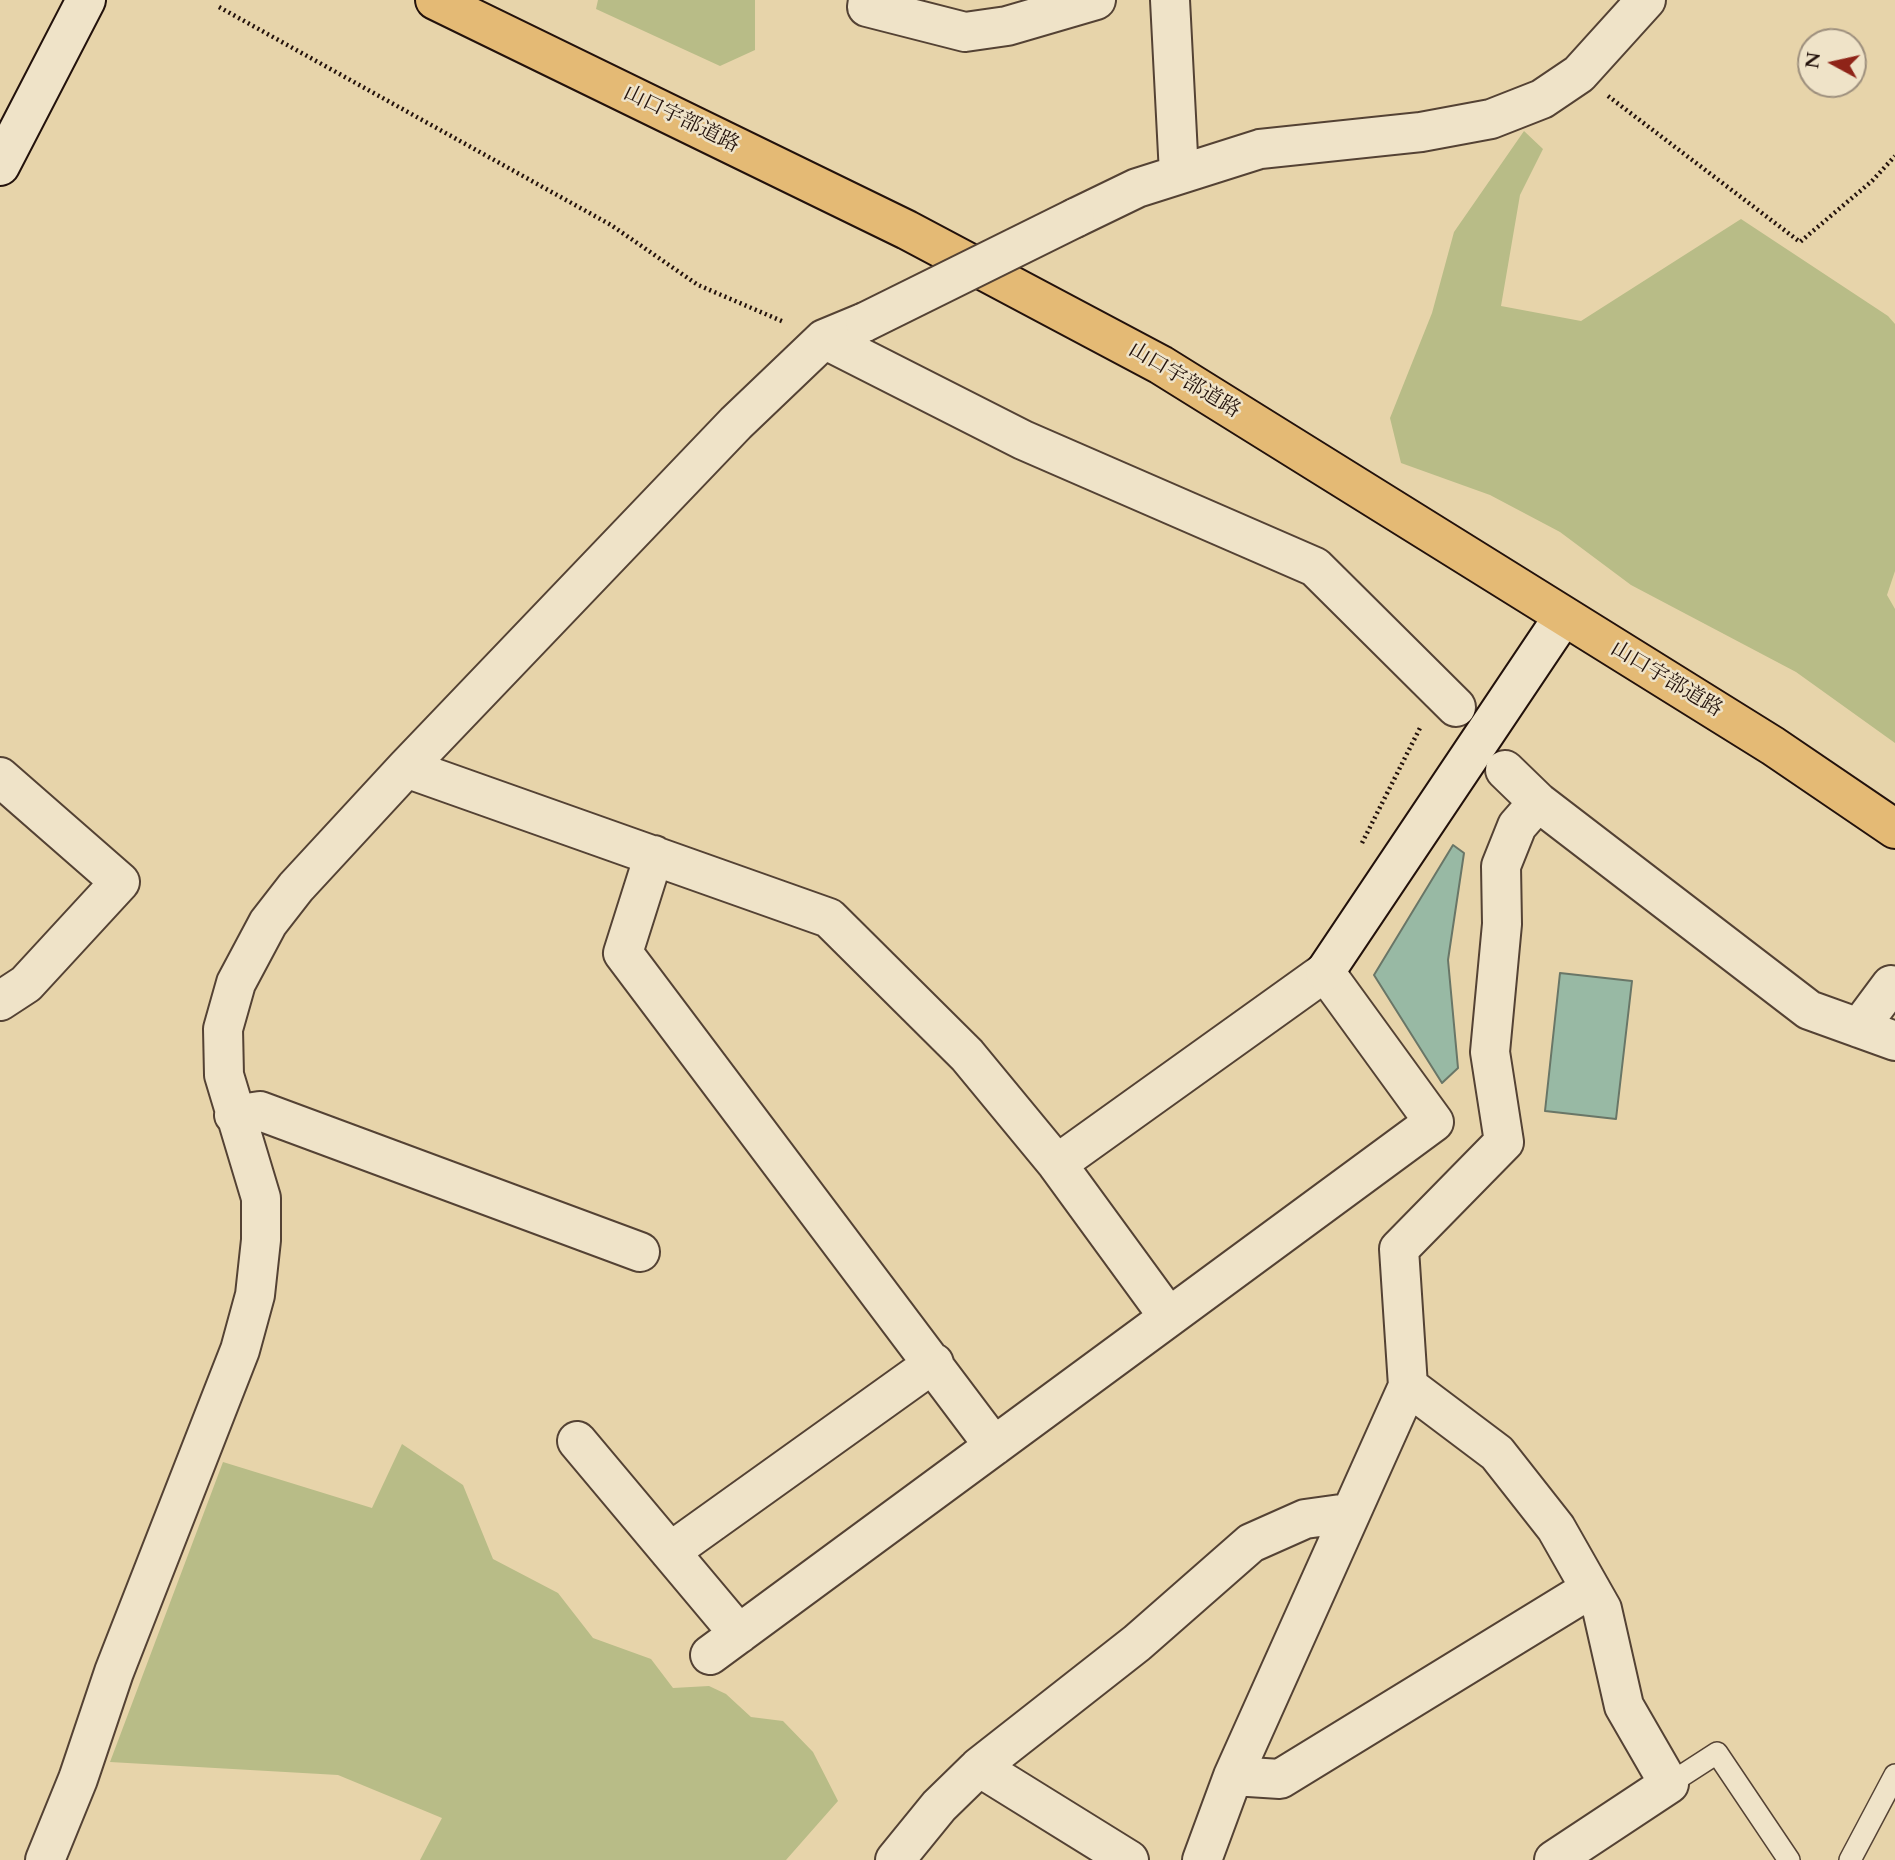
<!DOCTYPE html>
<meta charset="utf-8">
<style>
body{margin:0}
#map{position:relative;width:1895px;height:1860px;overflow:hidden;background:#e7d4aa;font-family:Cardo,serif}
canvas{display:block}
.north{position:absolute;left:1797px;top:28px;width:70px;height:70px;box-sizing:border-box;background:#efe3c8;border:2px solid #9d8f7d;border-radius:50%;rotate:278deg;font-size:19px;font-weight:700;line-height:28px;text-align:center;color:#23120c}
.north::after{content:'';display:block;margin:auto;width:24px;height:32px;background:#8f2418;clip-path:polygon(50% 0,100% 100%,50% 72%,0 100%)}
</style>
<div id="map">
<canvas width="1895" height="1860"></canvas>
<div class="north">N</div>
</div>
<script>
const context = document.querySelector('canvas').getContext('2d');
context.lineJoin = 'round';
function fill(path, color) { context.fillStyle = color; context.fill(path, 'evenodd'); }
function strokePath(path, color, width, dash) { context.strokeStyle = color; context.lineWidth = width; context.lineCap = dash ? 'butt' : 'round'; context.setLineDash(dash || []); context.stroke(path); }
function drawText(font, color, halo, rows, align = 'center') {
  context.font = font + ' Cardo,"Noto Serif JP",serif'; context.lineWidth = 5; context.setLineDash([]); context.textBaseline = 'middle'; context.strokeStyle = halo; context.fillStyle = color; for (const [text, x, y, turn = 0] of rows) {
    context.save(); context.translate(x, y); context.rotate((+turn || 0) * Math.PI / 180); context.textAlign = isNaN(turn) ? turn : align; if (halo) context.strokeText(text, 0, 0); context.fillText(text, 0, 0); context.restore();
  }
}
const green = new Path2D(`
 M 598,0 L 755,0 L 755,50 L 720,66 L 596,9 Z
 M 1524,131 L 1543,149 L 1520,195 L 1501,306 L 1581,321 L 1741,219 L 1888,316 L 1895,324 L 1895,571 L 1887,595 L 1895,609 L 1895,743 L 1796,672 L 1631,585 L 1560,532 L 1490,495 L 1401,463 L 1390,418 L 1432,313 L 1454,232 Z
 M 402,1444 L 463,1485 L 493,1559 L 558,1593 L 593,1638 L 651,1659 L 673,1688 L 709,1686 L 726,1694 L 751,1717 L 783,1721 L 813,1752 L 838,1801 L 786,1860 L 420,1860 L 442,1818 L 338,1775 L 110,1762 L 223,1462 L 372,1508 Z`);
const water = new Path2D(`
 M 1453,845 L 1464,853 L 1448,960 L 1458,1068 L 1442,1083 L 1374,975 Z
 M 1560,973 L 1632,981 L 1616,1119 L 1545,1111 Z`);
const path = new Path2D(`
 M 219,7 L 611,225 L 698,285 L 784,322
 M 1608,96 L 1800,242 L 1872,181 L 1895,156
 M 1362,843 L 1421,726`);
const lane = new Path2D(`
 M 1669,1784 L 1717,1753 L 1789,1860
 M 1850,1860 L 1895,1775`);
const street = new Path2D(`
 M 868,0 L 867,7 L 965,32 L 1007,26 L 1096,0
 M 1170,0 L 1179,174
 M 1075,218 L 1137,188 L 1260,149 L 1421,132 L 1491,119 L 1542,99 L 1579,74 L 1646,0
 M 824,339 L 1023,440 L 1315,567 L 1456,707
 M 406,768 L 829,918 L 967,1055 L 1057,1164 L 1168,1316
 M 1505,770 L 1538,802 L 1809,1010 L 1895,1041
 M 0,777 L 120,882 L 26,984 L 0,1001
 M 654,855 L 623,953 L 994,1446
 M 1859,1028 L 1891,985
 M 234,1115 L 260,1111 L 640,1252
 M 1408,1386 L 1399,1249 L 1504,1142 L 1490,1052 L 1502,924 L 1501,866 L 1517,826 L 1538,802
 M 577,1441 L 739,1634
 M 670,1552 L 934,1363
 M 710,1655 L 1434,1122 L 1325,972 L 1057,1164
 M 979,1767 L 1129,1860
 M 1233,1776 L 1280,1779 L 1590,1589
 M 45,1860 L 78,1779 L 114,1672 L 240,1350 L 255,1295 L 261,1240 L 261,1198 L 224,1075 L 223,1029 L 236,983 L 268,923 L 296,887 L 406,768 L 736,423 L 824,339 L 865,322
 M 895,1860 L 939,1806 L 979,1767 L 1137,1643 L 1251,1543 L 1305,1519 L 1348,1513
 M 1202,1860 L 1233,1776 L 1408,1386 L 1497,1453 L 1556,1528 L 1602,1609 L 1624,1706 L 1669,1784 L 1554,1860`);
const secondary = new Path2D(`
 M 0,166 L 86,0
 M 1325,972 L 1563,617`);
const primary = new Path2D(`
 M 435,0 L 907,230 L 1161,365 L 1773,746 L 1895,829`);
const streetBridge = new Path2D(`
 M 865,322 L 1075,218`);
const streetNames = [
 ["山口宇部道路",681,120,26],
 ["山口宇部道路",1184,381,31],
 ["山口宇部道路",1666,680,31]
];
fill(green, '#b8bc87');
fill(water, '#98b9a4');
strokePath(water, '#697667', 2);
strokePath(lane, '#544234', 24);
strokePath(street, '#544234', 42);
strokePath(secondary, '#23120c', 42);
strokePath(primary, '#23120c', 42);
strokePath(path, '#23120c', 4.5, [2, 3.5]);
strokePath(lane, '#efe3c8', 21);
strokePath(street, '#efe3c8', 38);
strokePath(secondary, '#efe3c8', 38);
strokePath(primary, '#e4ba75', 38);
strokePath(streetBridge, '#544234', 42, []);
strokePath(streetBridge, '#efe3c8', 38);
drawText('21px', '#23120c', '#efe3c8', streetNames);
</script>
